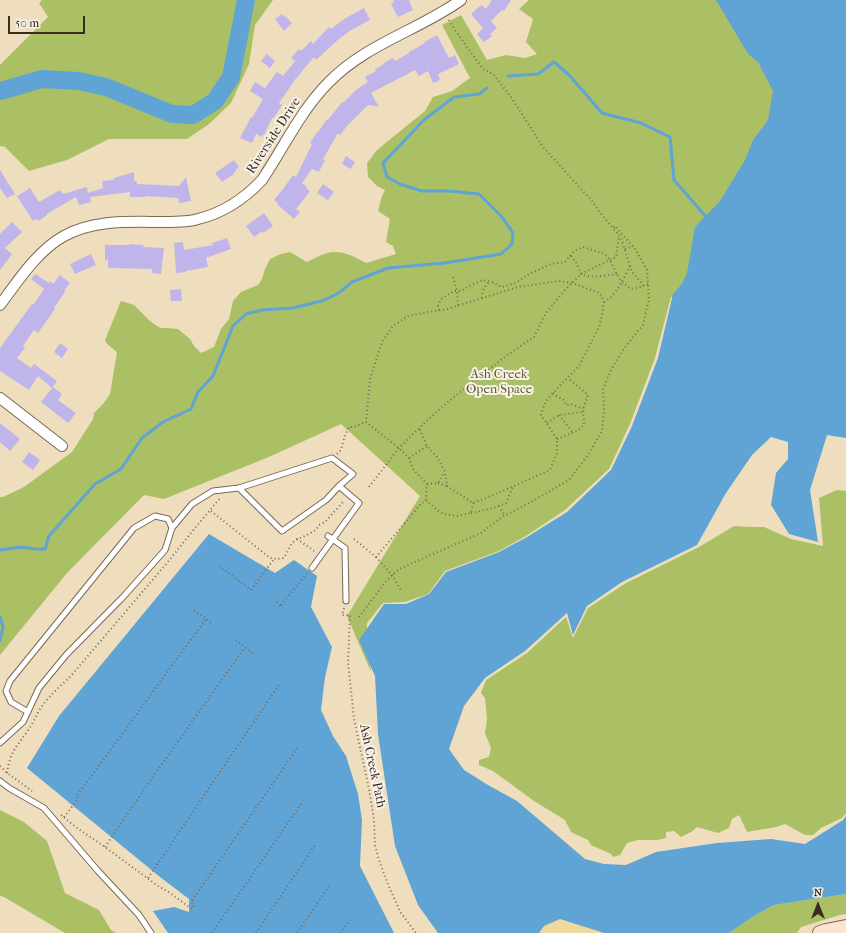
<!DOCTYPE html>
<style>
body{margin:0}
#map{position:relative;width:846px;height:933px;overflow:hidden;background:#eedebd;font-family:"IM FELL French Canon",serif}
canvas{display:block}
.north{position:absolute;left:798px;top:885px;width:40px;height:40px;-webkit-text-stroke:3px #f7f3e8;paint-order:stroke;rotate:0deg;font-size:11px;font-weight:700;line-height:16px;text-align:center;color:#3b2a1e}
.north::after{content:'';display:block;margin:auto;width:14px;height:18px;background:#3b2a1e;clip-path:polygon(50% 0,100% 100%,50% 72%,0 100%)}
.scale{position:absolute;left:8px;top:16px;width:77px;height:18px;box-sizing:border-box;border:2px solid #3b2a1e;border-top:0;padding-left:5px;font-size:12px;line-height:14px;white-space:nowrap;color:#3b2a1e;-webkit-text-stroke:3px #f7f3e8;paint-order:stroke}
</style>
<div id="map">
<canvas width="846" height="933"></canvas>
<div class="north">N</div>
<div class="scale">50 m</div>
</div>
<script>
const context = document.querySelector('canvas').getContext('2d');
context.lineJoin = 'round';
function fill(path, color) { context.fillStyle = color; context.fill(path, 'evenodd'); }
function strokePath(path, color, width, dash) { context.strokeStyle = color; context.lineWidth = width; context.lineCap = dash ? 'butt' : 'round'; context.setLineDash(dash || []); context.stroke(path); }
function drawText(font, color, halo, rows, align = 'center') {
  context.font = font + ' "IM FELL French Canon",serif'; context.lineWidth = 4; context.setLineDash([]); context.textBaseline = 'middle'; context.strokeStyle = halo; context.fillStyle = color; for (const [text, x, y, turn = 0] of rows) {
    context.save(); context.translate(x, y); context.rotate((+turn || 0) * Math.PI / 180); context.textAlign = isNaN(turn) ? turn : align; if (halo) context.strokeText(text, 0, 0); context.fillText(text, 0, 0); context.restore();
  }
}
const green = new Path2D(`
 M 42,0 L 273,0 L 255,25 L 249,64 L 231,103 L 209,124 L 187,139 L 109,139 L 67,160 L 29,171 L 5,147 L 0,146 L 0,65 L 48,17 L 39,3 Z
 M 529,0 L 729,0 L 780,94 L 774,119 L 678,298 L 671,297 L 655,358 L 630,424 L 609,469 L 565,510 L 526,536 L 499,551 L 445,571 L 428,594 L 405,602 L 383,603 L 367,623 L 367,632 L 371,672 L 347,616 L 420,496 L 341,424 L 269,457 L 164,499 L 144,495 L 67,573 L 0,655 L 0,497 L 3,497 L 24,487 L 72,452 L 93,419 L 94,413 L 103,404 L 110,394 L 117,352 L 107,344 L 105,340 L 121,301 L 134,305 L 150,321 L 160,328 L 167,328 L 178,329 L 190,339 L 194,346 L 201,353 L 214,347 L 221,329 L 229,319 L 233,301 L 241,292 L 258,285 L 262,279 L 265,269 L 270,259 L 281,254 L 290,252 L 307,262 C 313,259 318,256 324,254 C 339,248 354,256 366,263 L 396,254 L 393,246 L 386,242 L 390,219 L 378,211 L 382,196 L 385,190 L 377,186 L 368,177 L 367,163 L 377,150 L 425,111 L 433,97 L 452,91 L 470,78 L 442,25 L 461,15 L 487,60 L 506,55 L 525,58 L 537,54 L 526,42 L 533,19 L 519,9 Z
 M 837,490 L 846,491 L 846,813 L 842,818 L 821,828 L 813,835 L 805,835 L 785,824 C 772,829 760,829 747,832 L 739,815 L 732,819 L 729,828 L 718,833 L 697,827 L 691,832 L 681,837 L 674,831 L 666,832 L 666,838 L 657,840 L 638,840 L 627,843 L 620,855 L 613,857 L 611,854 L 591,845 L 588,840 L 571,832 L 565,820 L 534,801 L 493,771 L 479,765 L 479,760 L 489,757 L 491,748 L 485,733 L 487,719 L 485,698 L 481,693 L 486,680 L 527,653 L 566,617 L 573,638 L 588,608 L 626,583 L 699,547 L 734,526 L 749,527 L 764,527 L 791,539 L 823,546 L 819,498 Z
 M 0,810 L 24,822 L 47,841 L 65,893 L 99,910 L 111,930 L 116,933 L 65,933 L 4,897 L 0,896 Z
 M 846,894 L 846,914 L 840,915 L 801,927 L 797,933 L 729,933 L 754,916 L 774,905 Z`);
const sand = new Path2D(`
 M 560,919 L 604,933 L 539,933 L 544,926 Z`);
const water = new Path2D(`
 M 716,0 L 846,0 L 846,438 L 827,435 L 810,490 L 818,542 L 789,534 L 771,505 L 776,473 L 788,459 L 788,442 L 771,437 L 752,455 L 726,493 L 697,545 L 622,582 L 587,606 L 573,635 L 567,613 L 525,651 L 485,678 L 464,706 L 449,749 L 464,770 L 488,785 L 517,801 L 585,859 L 604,864 L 626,865 L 656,852 L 717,843 L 771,839 L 805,844 L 843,820 L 846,816 L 846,894 L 774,905 L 754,916 L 729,933 L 604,933 L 560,919 L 544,926 L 539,933 L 438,933 L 418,905 L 395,846 L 378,734 L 375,676 L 359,640 L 384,604 L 406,604 L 429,594 L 446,572 L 499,552 L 527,537 L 567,512 L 611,470 L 632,426 L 658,358 L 673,294 L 682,284 L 687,273 L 695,227 L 720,201 L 745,160 L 753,140 L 768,120 L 773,91 L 758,62 L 748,54 Z
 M 209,534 L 275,573 L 294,560 L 317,576 L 311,607 L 332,647 L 325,677 L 321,710 L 333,736 L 346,756 L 358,794 L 362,820 L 360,866 L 394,933 L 168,933 L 153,911 L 174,907 L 189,912 L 189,899 L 160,877 L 27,768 L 59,716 Z`);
const stream = new Path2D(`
 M 508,76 L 538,74 L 554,62 L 569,75 L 602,113 L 641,123 L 670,137 L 674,180 L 708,219
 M 0,550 L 21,547 L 36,549 L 45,549 L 49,536 L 95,484 L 121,469 L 142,438 L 163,422 L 191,409 L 198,392 L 213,376 L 233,326 L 246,314 L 262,310 L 293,308 L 325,300 L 340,292 L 352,282 L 388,268 L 445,263 L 501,254 L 512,244 L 513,233 L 502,217 L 479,194 L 449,191 L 422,191 L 400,184 L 387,177 L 383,163 L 425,119 L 454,97 L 479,94 L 487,88
 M 0,617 L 3,627 L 0,641`);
const river = new Path2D(`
 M 0,91 L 42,79 L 79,81 L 106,87 L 172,114 L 193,115 L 215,101 L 231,77 L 246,0`);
const building = new Path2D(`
 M 393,0 L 409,0 L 413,10 L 398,17 L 391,4 L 394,2 Z
 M 492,0 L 511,0 L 504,11 L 502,10 L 491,21 L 497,28 L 490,34 L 492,36 L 484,42 L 477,34 L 483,28 L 471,14 L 481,5 L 486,9 Z
 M 364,8 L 370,20 L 351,30 L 339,39 L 316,60 L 314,57 L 293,82 L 293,83 L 279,103 L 282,105 L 274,118 L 272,118 L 264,135 L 263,134 L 262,137 L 256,134 L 252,143 L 240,138 L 251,117 L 252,118 L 263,99 L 250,91 L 255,82 L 265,88 L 277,72 L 283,76 L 295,61 L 291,58 L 299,49 L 301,51 L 311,41 L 313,44 L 329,27 L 331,29 L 344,19 Z
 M 282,14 L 284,17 L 285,16 L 292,23 L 284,31 L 275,19 Z
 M 437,35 L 449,58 L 455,55 L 459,64 L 438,74 L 440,80 L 433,83 L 428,71 L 419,76 L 415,70 L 371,93 L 379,107 L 369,105 L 366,107 L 347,126 L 340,135 L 338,133 L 323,159 L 325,160 L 319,172 L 312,169 L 302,183 L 306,186 L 307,189 L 310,191 L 296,209 L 300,212 L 294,219 L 277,204 L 278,203 L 274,200 L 283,189 L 293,175 L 296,177 L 312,144 L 310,143 L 318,131 L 319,131 L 327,119 L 328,120 L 342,102 L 343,103 L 357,89 L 368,82 L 365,77 L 376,71 L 375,69 L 384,64 L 384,63 L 393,58 L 395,61 L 409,53 L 409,52 L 425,43 L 424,42 Z
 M 267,54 L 275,61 L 270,68 L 261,61 Z
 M 346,156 L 355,162 L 351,169 L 342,164 Z
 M 234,160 L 239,167 L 235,171 L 235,172 L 233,173 L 234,174 L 222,182 L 215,173 Z
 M 0,170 L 15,194 L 7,198 L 0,188 Z
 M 134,172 L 134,181 L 137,181 L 137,184 L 179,186 L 186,177 L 191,201 L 179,203 L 178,198 L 145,196 L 145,197 L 130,197 L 130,192 L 90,197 L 91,202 L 79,205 L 76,197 L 47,214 L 47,215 L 39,221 L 37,219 L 33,221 L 17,196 L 30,188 L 39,202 L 60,190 L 63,194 L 87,187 L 88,193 L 103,188 L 102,181 L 114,180 L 114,178 Z
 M 323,184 L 334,192 L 328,200 L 317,193 Z
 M 264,213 L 273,226 L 263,233 L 262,231 L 254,237 L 246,226 Z
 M 12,222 L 22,232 L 5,248 L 12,254 L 0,270 L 0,234 Z
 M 227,238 L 231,249 L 206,258 L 208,267 L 186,271 L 186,272 L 176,273 L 174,243 L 183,242 L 184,250 L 213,245 L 212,243 Z
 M 129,244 L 144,245 L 143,247 L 164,248 L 161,274 L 152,273 L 152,269 L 108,268 L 108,259 L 105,261 L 105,245 L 129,245 Z
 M 91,254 L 96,265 L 75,274 L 70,264 Z
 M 35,274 L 49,283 L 50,281 L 53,284 L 60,275 L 70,283 L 64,291 L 65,292 L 54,308 L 55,309 L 38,333 L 34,330 L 23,346 L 25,348 L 17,358 L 31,368 L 34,364 L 57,381 L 52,388 L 38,376 L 29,390 L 0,371 L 0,348 L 32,304 L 33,305 L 44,289 L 31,279 Z
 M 181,289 L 182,301 L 171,301 L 170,290 Z
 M 60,343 L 68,349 L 62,358 L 54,352 Z
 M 53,387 L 62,394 L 58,400 L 76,413 L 68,423 L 41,402 Z
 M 0,423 L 20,439 L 10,451 L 0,442 Z
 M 29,452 L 40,460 L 33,470 L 22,462 Z`);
const path = new Path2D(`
 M 449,20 L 455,30 L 483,69 L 493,74 L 511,97 L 543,147 L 592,201 L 602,215 L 621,238 L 630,266 L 632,272 L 644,286
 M 625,249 L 633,246
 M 571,256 L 576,262 L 581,274 C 592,279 606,275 617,274
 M 453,277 L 457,291 L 458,306
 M 482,298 C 482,291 484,287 489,282
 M 604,302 C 617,295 623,279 630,266
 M 439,310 L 438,306 L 441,299 L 454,291 L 461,291 L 471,285 L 483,280 L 492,282 L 502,287 L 516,283 L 527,275 L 551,264 L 565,262 L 574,251 L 583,247 L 605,254 L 610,260 L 617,274 L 622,282 L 631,289 L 640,287 L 648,284
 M 553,393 L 558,397 L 563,399 L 566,405 L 571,404 L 583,409
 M 559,415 L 573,433
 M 547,423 L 559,415 L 583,412
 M 557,439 L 577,431 L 584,425 L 583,409 L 588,395 L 568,378
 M 337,454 L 341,450 L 345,435 L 349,427 L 354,427 L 366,422
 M 409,458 L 427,446
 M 438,483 L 447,486
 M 427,484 L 438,483 L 444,473
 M 369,487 L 399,448 L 415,432 L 444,405 L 506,356 L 534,337 L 546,313 L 565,290 L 581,274 L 616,257 L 619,236
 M 426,500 L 438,511 L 444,514 L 457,516 L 471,513 L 473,503
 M 499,506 L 505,516
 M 211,511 L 270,558 L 277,559 L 284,558 L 292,543 L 297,539 L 305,536 L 316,530 L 319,525 L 325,522 L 344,501
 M 471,513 L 493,508 L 506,503 L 513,486
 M 297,539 L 314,551
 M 354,539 L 376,557 L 420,505 L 426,500 L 427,484 L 413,469 L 409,458 L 399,448 L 366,422 L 370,379 L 382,342 L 393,326 L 408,316 L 423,313 L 447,309 L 518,287 L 559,281 L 572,283 L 600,293 L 604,302 L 600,325 L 579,366 L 550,396 L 544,405 L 541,415 L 557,439 L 557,453 L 550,470 L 496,494 L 473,503 L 447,486 L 445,472 L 437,457 L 427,446 L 419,428
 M 376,557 L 392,575 L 402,592
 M 219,566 L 251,590 L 274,559
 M 277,602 L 283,608
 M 281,605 L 308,572
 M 344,608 L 342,615 L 350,615 L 348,662 L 354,719 L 369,789 L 374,820 L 375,845 L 378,857 L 389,887 L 401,913 L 416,933
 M 194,610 L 213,624
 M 359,617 L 387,580 L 399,569 L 481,533 L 502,517 L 531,502 L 569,480 L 588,455 L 602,431 L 604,409 L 603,389 L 612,368 L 621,353 L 633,337 L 643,325 L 649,299 L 647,270 L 636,250 L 615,226 L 613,228
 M 236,640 L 255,655
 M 0,766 L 7,773 L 32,791
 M 7,773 C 10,751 18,745 29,729 C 33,723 36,716 40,709 C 48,697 59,687 70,677 L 167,563 L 195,528 L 221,497
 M 61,815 L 77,828 L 105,847 L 158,886 L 170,893 L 192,909 L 194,905 L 191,902 L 298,747
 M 64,817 L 78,799 L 76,797 L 206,619
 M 105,847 L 145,788 L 245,647
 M 148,878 L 279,685
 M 212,933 L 303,801
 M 256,933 L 315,845
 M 297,933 L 329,886
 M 340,933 L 350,920`);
const lane = new Path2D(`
 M 328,536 L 345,548 L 346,601
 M 312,568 L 359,503 L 339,486
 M 28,712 L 11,702 L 6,691 L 10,681 L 134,528 L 155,516 L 168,519 L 172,528
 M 0,743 L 23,722 L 39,688 L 66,655 L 123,597 L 165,550 L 172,528 L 192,504 L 213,491 L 239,488 L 332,458 L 353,474 L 339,486 L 326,500 L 282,531 L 239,488
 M 0,781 L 9,788 L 44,808 L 98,871 L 139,915 L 151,933`);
const street = new Path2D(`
 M 0,305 C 18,281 37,251 64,236 C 95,219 131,222 165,222 C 175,222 189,222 198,219 C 223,213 245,198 262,180 C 284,147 301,110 329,82 C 366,44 419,30 461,0
 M 0,398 L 62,446`);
const secondary = new Path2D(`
 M 820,933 L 826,931 L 846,927`);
const streetNames = [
 ["Riverside Drive",274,136,-57],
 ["Ash Creek Path",372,766,78]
];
const parkNames = [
 ["Ash Creek",499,375],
 ["Open Space",499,390]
];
fill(green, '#abc064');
fill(sand, '#eeda9e');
fill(water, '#5fa4d4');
strokePath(stream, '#5fa4d4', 3);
strokePath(river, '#5fa4d4', 18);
fill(building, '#c0b5eb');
strokePath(lane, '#7a6956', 7);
strokePath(street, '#7a6956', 12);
strokePath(secondary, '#7a6956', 16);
strokePath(path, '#7a6956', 2, [1, 3]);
strokePath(lane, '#fff', 5);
strokePath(street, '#fff', 10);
strokePath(secondary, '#fce5d0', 14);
drawText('13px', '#3b2a1e', '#f7f3e8', streetNames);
drawText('13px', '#5d5733', '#f7f3e8', parkNames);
</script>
